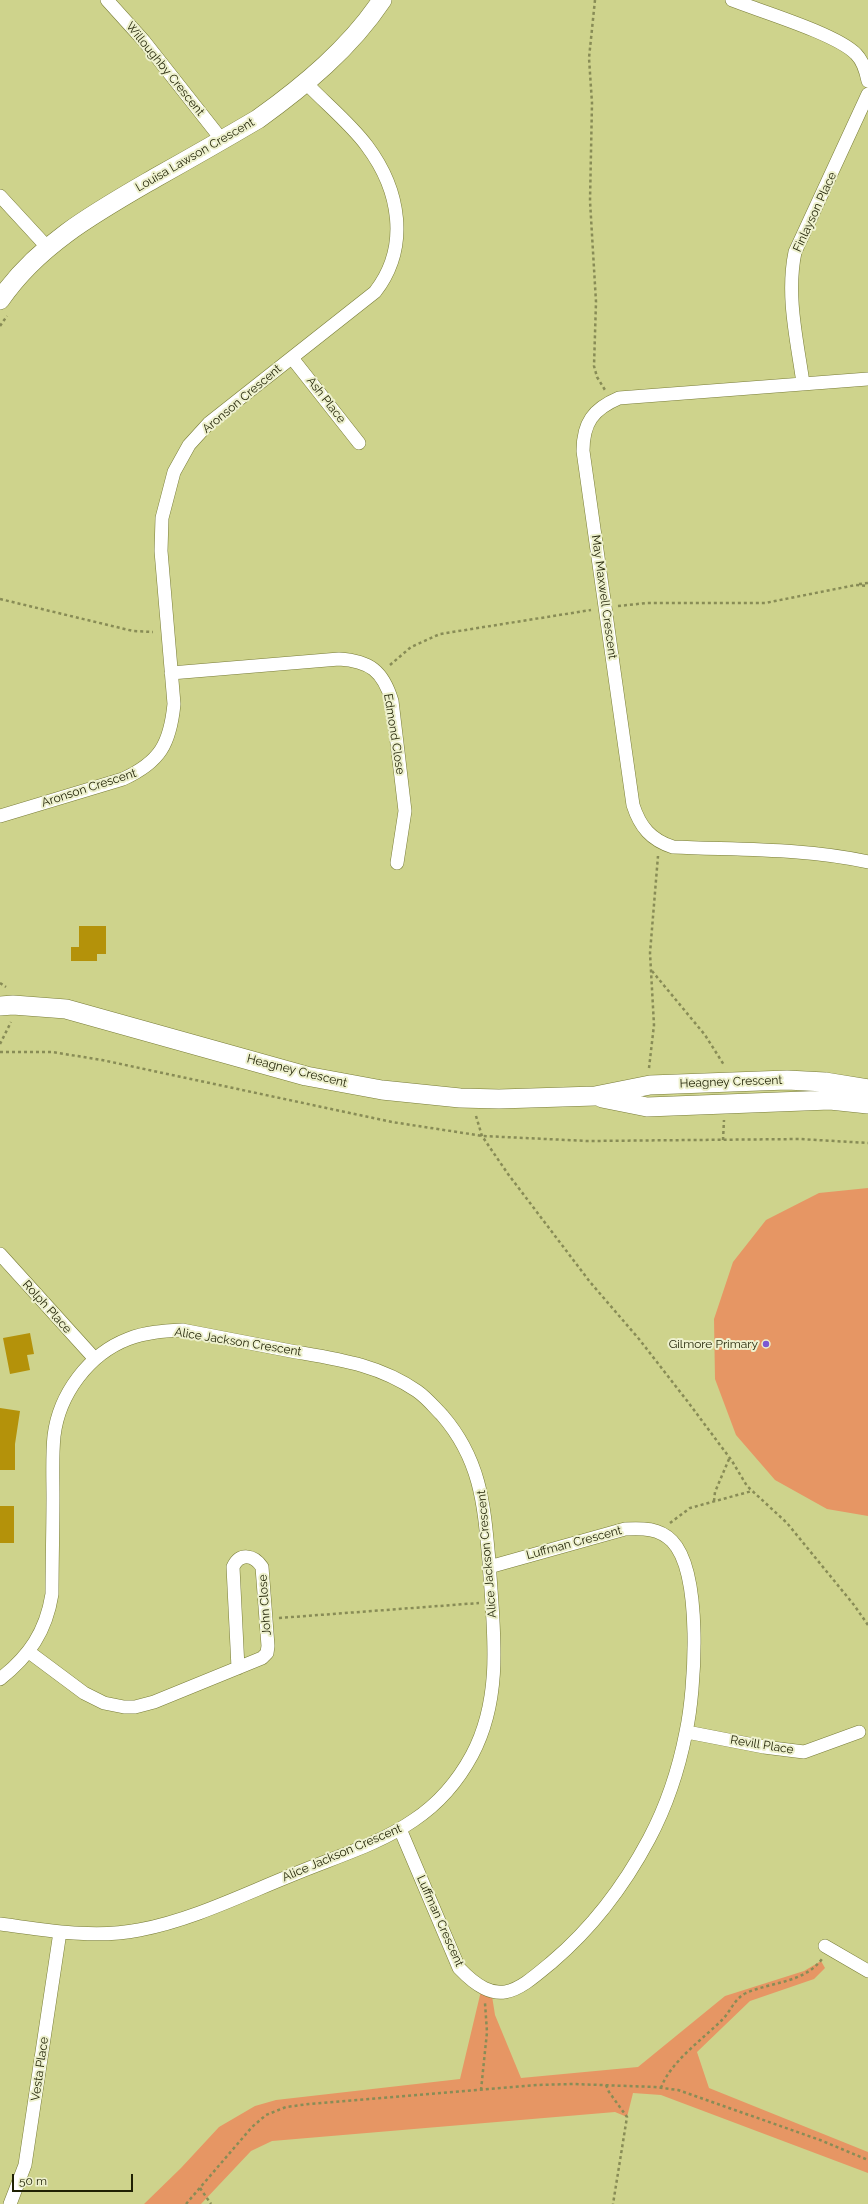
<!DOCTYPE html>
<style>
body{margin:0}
#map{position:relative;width:868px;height:2204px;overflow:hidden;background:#ced38c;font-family:Raleway,sans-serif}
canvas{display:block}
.scale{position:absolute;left:12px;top:2174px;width:121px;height:18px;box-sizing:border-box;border:2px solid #1f2104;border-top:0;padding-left:5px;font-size:12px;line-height:14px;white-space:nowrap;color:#1f2104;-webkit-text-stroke:3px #eef1ce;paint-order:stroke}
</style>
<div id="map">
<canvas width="868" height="2204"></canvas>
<div class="scale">50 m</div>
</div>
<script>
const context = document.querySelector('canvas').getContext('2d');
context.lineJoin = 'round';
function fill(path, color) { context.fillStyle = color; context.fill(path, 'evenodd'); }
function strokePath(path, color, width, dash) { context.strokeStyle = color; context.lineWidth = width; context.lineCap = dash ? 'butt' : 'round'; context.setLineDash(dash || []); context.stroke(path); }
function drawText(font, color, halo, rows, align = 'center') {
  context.font = font + ' Raleway,sans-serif'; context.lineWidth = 4; context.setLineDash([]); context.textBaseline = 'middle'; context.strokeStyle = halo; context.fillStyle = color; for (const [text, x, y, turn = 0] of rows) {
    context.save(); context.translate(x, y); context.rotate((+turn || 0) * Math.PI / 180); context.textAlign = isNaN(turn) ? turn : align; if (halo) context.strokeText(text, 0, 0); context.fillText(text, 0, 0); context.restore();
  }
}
const green = new Path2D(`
 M 868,1188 L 868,1516 L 827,1509 L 775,1480 L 736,1435 L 715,1379 L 714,1319 L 733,1262 L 766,1220 L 819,1193 Z
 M 821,1961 L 825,1968 L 814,1979 L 750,2001 L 697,2052 L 709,2088 L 868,2152 L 868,2173 L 661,2095 L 633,2093 L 627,2117 L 615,2112 L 272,2141 L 251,2151 L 201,2204 L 144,2204 L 181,2168 L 219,2127 L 255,2106 L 276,2100 L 460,2079 L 481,1991 L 492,1996 L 495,2015 L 521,2078 L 638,2067 L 725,1996 L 804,1971 Z`);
const building = new Path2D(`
 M 79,926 L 106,926 L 106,954 L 97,954 L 97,961 L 71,961 L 71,947 L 79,947 Z
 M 30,1333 L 34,1354 L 27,1355 L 30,1370 L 10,1374 L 3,1338 Z
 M 0,1408 L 20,1411 L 15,1444 L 15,1470 L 0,1470 Z
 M 0,1506 L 14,1506 L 14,1543 L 0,1543 Z`);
const path = new Path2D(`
 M 595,0 L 589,58 L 592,103 L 590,201 L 596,302 L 594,366 L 597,377 L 605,390
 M 0,326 L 7,316
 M 859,584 L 868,583
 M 0,599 L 133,631 L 153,632
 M 618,606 L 647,603 L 765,603 L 856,585 L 868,586
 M 390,665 L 411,647 L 440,634 L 591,610
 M 652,971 L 705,1035 L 724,1065
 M 0,983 L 6,987
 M 0,1044 L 11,1022
 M 0,1052 L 52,1052 L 102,1060 L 392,1122 L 483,1136 L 588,1141 L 800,1139 L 868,1143
 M 649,1068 L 654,1025 L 650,953 L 658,856
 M 476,1116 L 482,1136 L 508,1174 L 590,1282 L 639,1339 L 688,1402 L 732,1461 L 747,1486 L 787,1523 L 854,1605 L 868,1625
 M 723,1140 L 724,1120
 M 714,1501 L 715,1492 L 729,1459
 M 670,1523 L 690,1508 L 752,1491
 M 279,1618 L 479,1603
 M 606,2085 L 609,2092 L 627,2117 L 613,2204
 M 661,2088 C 670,2062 703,2039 722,2020 C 731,2011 734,1999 746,1993 C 771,1982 804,1983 822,1959
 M 481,2090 L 487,2032 L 485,2003
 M 200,2188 L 211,2204
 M 186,2204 L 252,2127 L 266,2115 L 286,2107 L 309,2104 L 538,2085 L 573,2084 L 655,2087 L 678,2090 L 820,2140 L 868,2160`);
const street = new Path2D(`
 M 107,0 L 144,41 L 222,140
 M 732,0 C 760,11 837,34 856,54 C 863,61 866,71 868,81
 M 0,196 L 48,248
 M 292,358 L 359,443
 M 868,379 L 619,398 C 593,409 583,423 583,451 L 633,805 C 640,827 651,840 673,847 C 738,850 804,848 868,862
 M 803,383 C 797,340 786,296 795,252 L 868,94
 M 171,673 L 339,659 C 370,661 383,671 392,701 L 405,811 L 397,863
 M 0,816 L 123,779 C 160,762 170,744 174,704 L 161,551 L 162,518 L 174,472 L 189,445 L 209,423 L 375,292 C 410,247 400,190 367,146 C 351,124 325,103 306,83
 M 0,1254 L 95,1359
 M 29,1652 L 84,1693 L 104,1703 L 124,1707 L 135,1707 L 154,1702 L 262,1658 L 267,1653 L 268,1646 L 262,1567 C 254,1555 240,1552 233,1567 L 238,1668
 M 0,1679 C 29,1656 46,1632 52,1594 C 52,1562 53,1529 53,1497 C 53,1477 52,1455 54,1436 C 59,1394 89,1354 128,1339 C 146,1332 164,1331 182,1330 C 218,1337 255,1344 291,1351 C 337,1359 378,1364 417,1391 C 427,1398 434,1407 442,1415 C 481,1460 484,1505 489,1561 C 493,1627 504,1695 472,1755 C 458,1781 438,1804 414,1820 C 378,1845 332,1858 292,1875 C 242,1895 192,1920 139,1930 C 93,1939 46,1930 0,1924
 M 687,1732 L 764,1747 L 804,1752 L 859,1732
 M 400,1829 L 459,1968 C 498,2009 516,1992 552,1962 C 592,1928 624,1886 649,1839 C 666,1807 679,1768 686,1732 C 695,1691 703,1573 672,1541 C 659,1528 643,1528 625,1529 L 489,1567
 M 825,1946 L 868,1971
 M 10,2204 L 25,2165 L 60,1932`);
const secondary = new Path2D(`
 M 0,300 C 38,244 98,211 155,178 C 189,159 224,139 258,119 C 304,86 350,48 382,0
 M 0,1006 L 13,1005 L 66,1009 L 306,1076 L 382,1090 L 460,1098 L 499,1099 L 595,1096 L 650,1085 L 787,1080 L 825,1082 L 868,1089
 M 602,1098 L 647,1107 L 830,1100 L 868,1104`);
const markers = [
 [766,1344,4,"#7a59d3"]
];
const streetNames = [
 ["Willoughby Crescent",165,69,51],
 ["Louisa Lawson Crescent",195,155,-30],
 ["Finlayson Place",815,212,-65],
 ["Aronson Crescent",242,399,-40],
 ["Ash Place",326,400,52],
 ["May Maxwell Crescent",604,597,82],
 ["Edmond Close",394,734,81],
 ["Aronson Crescent",89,788,-18],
 ["Heagney Crescent",297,1071,14],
 ["Heagney Crescent",731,1082,-2],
 ["Rolph Place",47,1307,48],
 ["Alice Jackson Crescent",238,1342,9],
 ["Luffman Crescent",574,1543,-15],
 ["Alice Jackson Crescent",487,1554,-95],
 ["John Close",265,1605,-94],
 ["Revill Place",762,1745,9],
 ["Alice Jackson Crescent",342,1853,-23],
 ["Luffman Crescent",440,1921,66],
 ["Vesta Place",40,2069,-82]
];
const poiNames = [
 ["Gilmore Primary",758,1344]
];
fill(green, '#e69664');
fill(building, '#b4920a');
strokePath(street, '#787c37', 14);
strokePath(secondary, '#787c37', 20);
strokePath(path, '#888c56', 2.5, [3, 3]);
strokePath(street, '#fff', 13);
strokePath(secondary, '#fff', 19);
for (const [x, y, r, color] of markers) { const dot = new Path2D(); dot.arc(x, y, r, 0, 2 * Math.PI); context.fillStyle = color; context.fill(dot); strokePath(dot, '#eef1ce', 1.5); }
drawText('12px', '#1f2104', '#eef1ce', streetNames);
drawText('12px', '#1f2104', '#eef1ce', poiNames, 'right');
</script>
